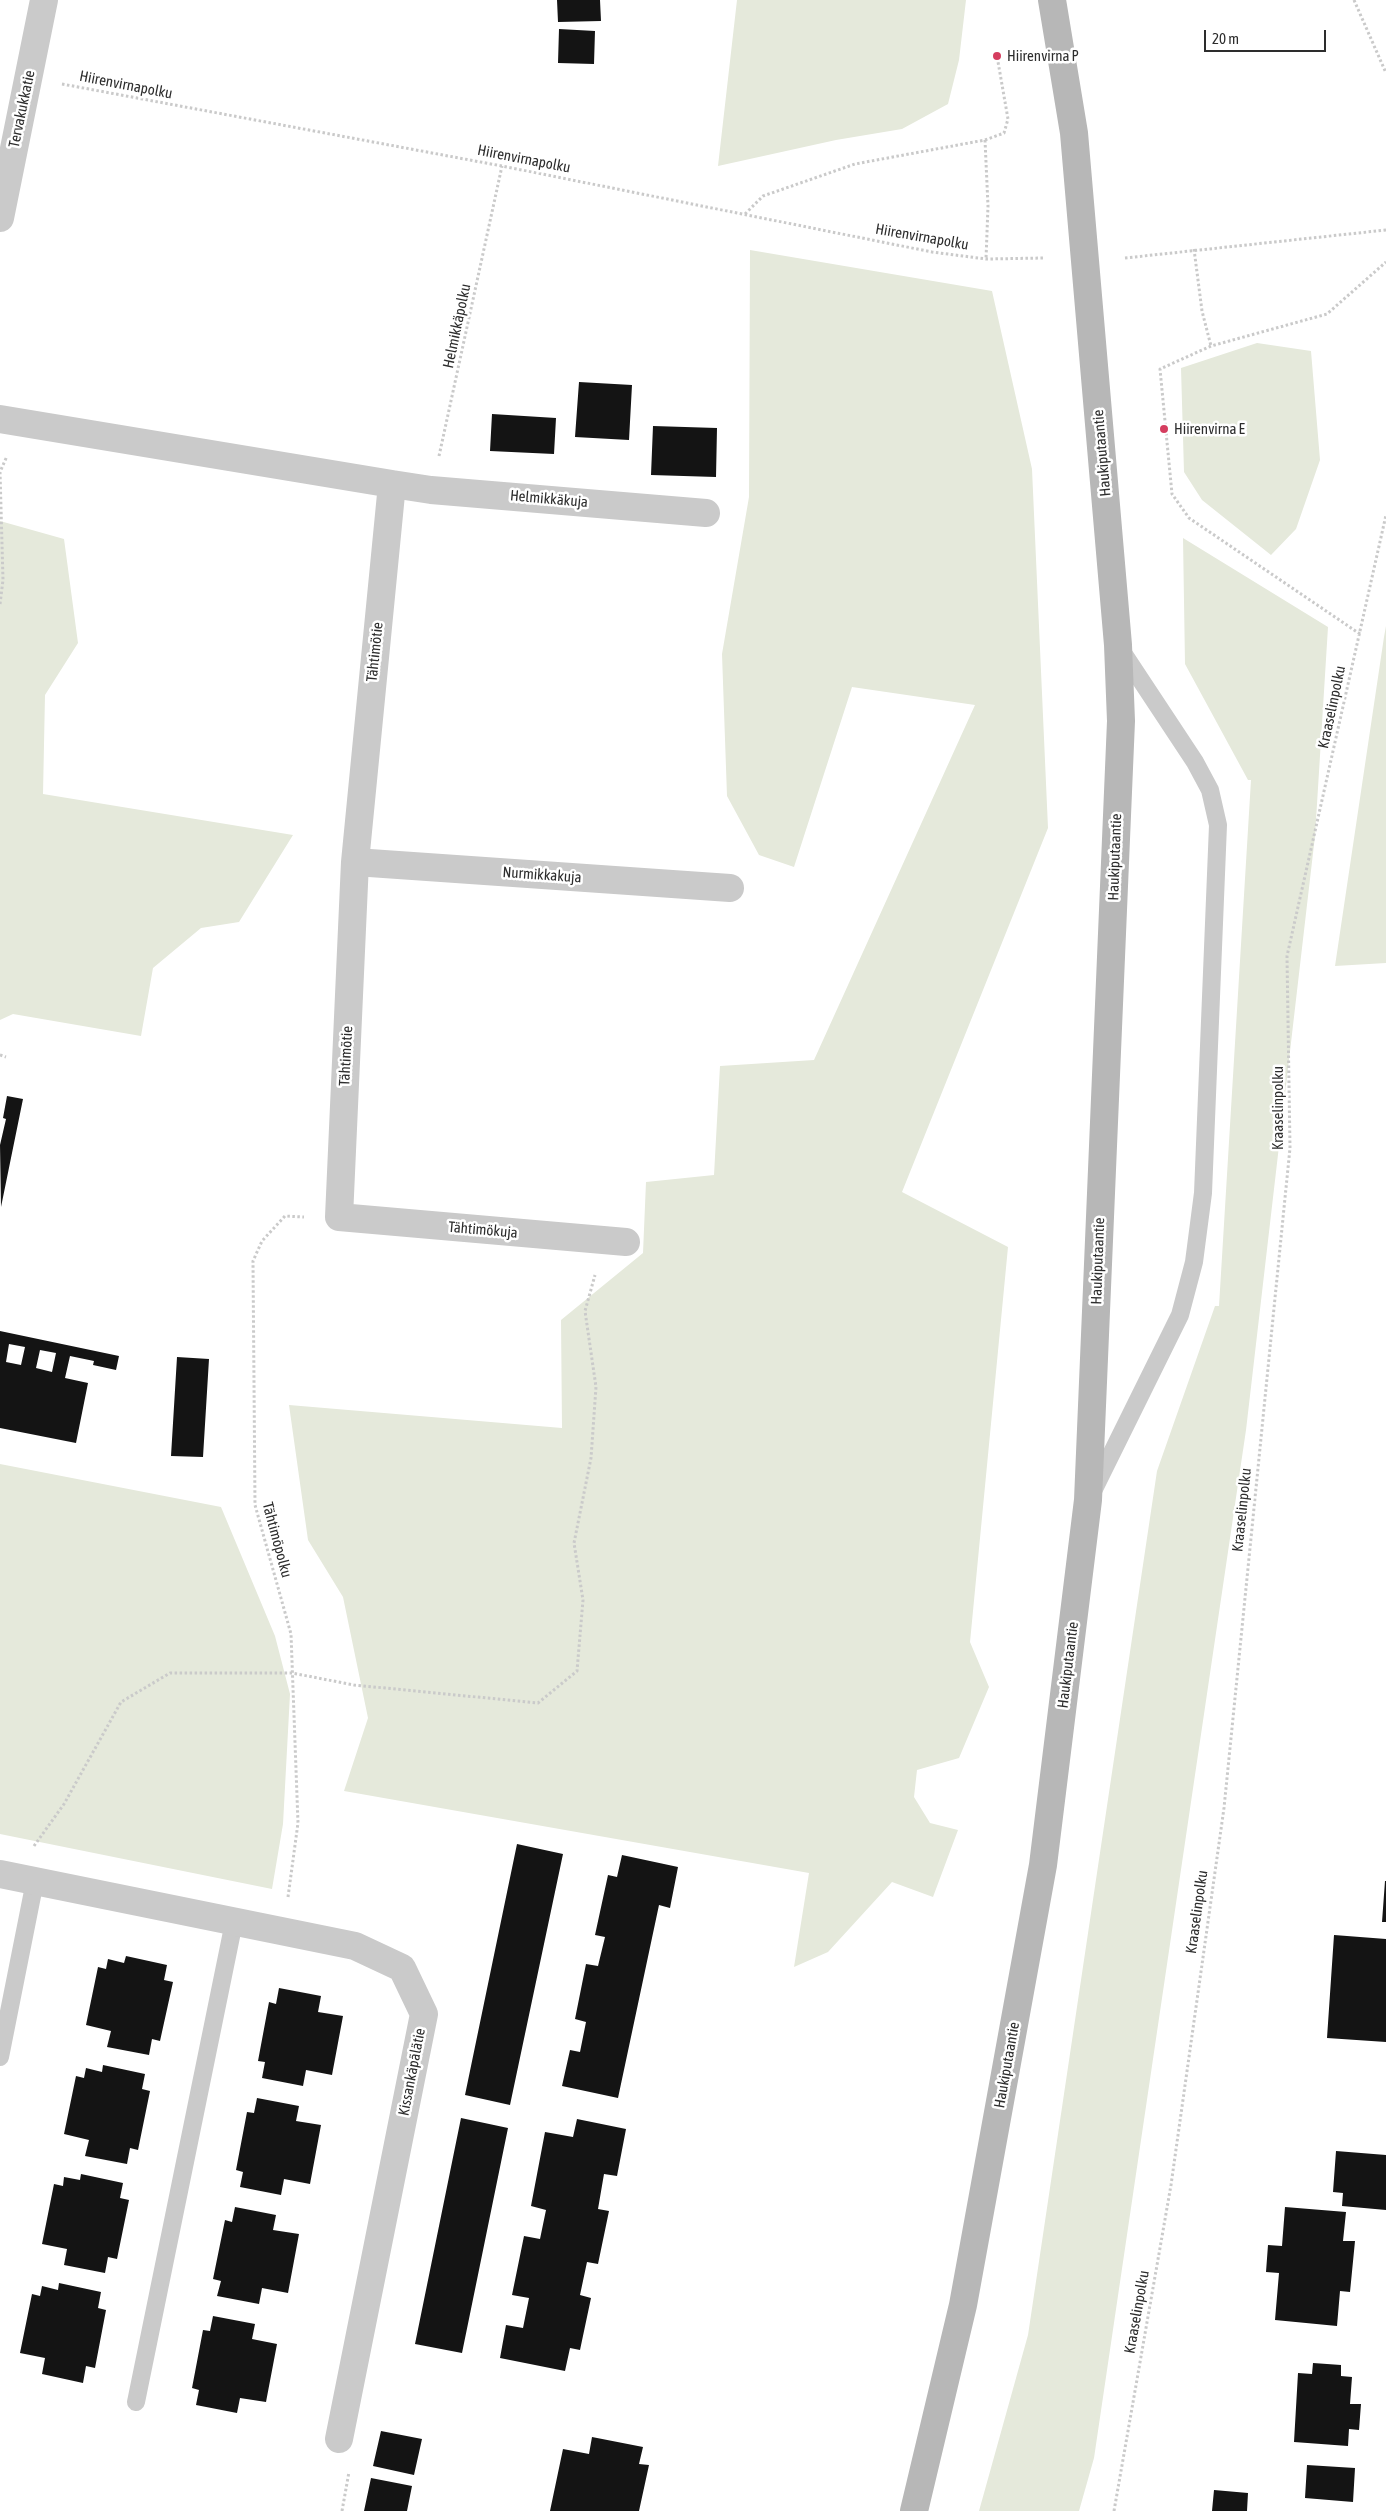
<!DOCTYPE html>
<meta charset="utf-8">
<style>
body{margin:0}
#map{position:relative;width:1386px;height:2511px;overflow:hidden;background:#fff;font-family:"Asap Condensed",sans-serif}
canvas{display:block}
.scale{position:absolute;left:1204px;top:30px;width:122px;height:22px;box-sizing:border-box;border:2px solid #2d2d2d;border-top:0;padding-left:6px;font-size:15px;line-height:18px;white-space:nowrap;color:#2d2d2d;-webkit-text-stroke:4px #fff;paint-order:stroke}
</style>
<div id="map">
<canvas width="1386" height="2511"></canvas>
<div class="scale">20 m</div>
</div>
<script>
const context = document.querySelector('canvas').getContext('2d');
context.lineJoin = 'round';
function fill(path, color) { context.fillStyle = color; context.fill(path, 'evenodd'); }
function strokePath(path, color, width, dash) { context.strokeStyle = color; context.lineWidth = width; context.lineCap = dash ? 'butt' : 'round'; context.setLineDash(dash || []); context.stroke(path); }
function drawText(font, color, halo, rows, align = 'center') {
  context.font = font + ' "Asap Condensed",sans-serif'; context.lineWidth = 5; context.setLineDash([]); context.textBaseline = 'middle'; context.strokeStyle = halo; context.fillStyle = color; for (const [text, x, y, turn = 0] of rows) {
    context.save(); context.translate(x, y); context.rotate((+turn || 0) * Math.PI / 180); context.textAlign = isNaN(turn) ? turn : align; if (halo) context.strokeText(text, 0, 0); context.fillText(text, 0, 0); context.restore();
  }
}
const green = new Path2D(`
 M 737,0 L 966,0 L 959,60 L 948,104 L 902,129 L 836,140 L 718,166 Z
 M 750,250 L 992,291 L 1032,469 L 1048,828 L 902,1192 L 1008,1247 L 970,1642 L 989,1687 L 959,1758 L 917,1770 L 914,1797 L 930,1823 L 958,1830 L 933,1897 L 892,1882 L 828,1952 L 794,1967 L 809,1873 L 344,1791 L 368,1718 L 343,1597 L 308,1540 L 289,1405 L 562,1428 L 561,1320 L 643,1253 L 646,1182 L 714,1175 L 720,1066 L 814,1060 L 975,705 L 852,687 L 794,867 L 759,855 L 727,796 L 722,654 L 749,497 Z
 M 1257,343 L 1311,351 L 1320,460 L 1296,529 L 1271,555 L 1202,500 L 1184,472 L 1181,368 Z
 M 0,521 L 64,539 L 78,643 L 45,695 L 43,794 L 293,835 L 239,922 L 201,928 L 153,968 L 141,1036 L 13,1014 L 0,1020 Z
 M 1183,538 L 1328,627 L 1315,836 L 1246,1430 L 1094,2458 L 1079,2511 L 979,2511 L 1028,2335 L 1157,1471 L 1215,1306 L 1219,1306 L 1251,780 L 1248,780 L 1185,664 Z
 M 1386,626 L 1386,963 L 1335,966 L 1384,637 Z
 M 0,1464 L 221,1507 L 275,1636 L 290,1694 L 283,1824 L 272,1889 L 0,1834 Z`);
const building = new Path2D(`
 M 557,0 L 600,0 L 601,21 L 558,22 Z
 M 559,29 L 595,31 L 594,64 L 558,63 Z
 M 579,382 L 632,385 L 629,440 L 575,437 Z
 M 492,414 L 556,418 L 554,454 L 490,451 Z
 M 653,426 L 717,428 L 716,477 L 651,475 Z
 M 7,1096 L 23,1099 L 1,1207 L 0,1145 L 6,1119 L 3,1118 Z
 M 0,1331 L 119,1356 L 116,1370 L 93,1365 L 94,1361 L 70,1356 L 65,1378 L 88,1383 L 76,1443 L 0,1428 ZM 9,1344 L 25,1347 L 21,1365 L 6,1362 ZM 40,1350 L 56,1353 L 52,1372 L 36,1368 Z
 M 177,1357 L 209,1359 L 203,1457 L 171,1456 Z
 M 517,1844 L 563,1854 L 510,2105 L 465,2095 Z
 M 622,1855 L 678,1867 L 670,1908 L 659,1905 L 618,2098 L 562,2086 L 570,2050 L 580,2052 L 586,2022 L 575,2019 L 586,1964 L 598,1966 L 605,1937 L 595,1935 L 608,1875 L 617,1877 Z
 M 1385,1881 L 1386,1881 L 1386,1922 L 1382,1922 Z
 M 1334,1935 L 1386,1939 L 1386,2042 L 1327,2038 Z
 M 126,1956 L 167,1965 L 164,1980 L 173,1982 L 160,2041 L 152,2039 L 149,2055 L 107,2047 L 111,2031 L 86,2025 L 98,1967 L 106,1969 L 108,1959 L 124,1963 Z
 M 279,1988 L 321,1996 L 318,2012 L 343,2016 L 332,2075 L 306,2070 L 303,2086 L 262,2078 L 265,2062 L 258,2061 L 269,2002 L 276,2004 Z
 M 103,2065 L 145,2074 L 142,2089 L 150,2091 L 138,2150 L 130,2148 L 127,2164 L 85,2156 L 89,2140 L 64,2134 L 76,2076 L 84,2078 L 86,2068 L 102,2072 Z
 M 257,2098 L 299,2106 L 296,2121 L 321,2125 L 310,2184 L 284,2179 L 281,2195 L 240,2187 L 243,2172 L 236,2170 L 247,2112 L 254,2113 Z
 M 461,2118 L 508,2128 L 462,2353 L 415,2344 Z
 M 577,2119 L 626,2129 L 617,2176 L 604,2174 L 598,2209 L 609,2211 L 598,2264 L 587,2262 L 580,2295 L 591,2298 L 580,2350 L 570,2348 L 565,2371 L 500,2358 L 506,2325 L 523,2328 L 529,2298 L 512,2295 L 524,2236 L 540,2239 L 546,2210 L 531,2206 L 545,2132 L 573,2137 Z
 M 1336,2151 L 1386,2155 L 1386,2210 L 1342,2206 L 1343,2193 L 1333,2192 Z
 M 81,2174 L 123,2183 L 120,2198 L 129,2200 L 117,2259 L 108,2257 L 105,2273 L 64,2265 L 67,2249 L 42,2244 L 54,2184 L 63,2186 L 64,2177 L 80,2180 Z
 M 235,2207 L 276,2215 L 273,2230 L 299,2234 L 288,2293 L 262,2288 L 259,2304 L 217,2296 L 221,2281 L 213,2279 L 225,2220 L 232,2222 Z
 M 1285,2207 L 1346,2212 L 1343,2241 L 1355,2241 L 1350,2292 L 1340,2291 L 1337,2326 L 1275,2320 L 1279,2273 L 1266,2272 L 1268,2245 L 1282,2246 Z
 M 59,2283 L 101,2292 L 98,2308 L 106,2310 L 95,2368 L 86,2366 L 83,2383 L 42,2374 L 45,2358 L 20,2353 L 32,2294 L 40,2296 L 42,2286 L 58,2290 Z
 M 213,2316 L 255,2324 L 252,2339 L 277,2344 L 266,2402 L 240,2398 L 237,2413 L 196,2405 L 199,2390 L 192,2388 L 203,2330 L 210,2331 Z
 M 1313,2363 L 1341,2365 L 1341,2376 L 1352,2377 L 1350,2404 L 1361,2404 L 1359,2430 L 1349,2429 L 1348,2446 L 1294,2442 L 1298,2373 L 1312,2374 Z
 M 381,2431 L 422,2439 L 414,2475 L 373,2466 Z
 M 592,2437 L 643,2447 L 639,2464 L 649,2465 L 639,2511 L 550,2511 L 563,2449 L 589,2454 Z
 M 1307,2465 L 1355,2468 L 1353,2502 L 1305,2498 Z
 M 371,2478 L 412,2486 L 407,2511 L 364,2511 Z
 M 1214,2490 L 1248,2493 L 1247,2511 L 1212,2511 Z`);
const path = new Path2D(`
 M 1354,0 L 1386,73
 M 62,84 L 502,166 L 932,252 L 986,259 L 1045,258
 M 985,140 L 988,206 L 986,259
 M 745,214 L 763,196 L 855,164 L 985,140 L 1004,133 L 1008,119 L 997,56
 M 1194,249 L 1202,311 L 1211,346
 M 1125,258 L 1386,230
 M 439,456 L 502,166
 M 0,604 L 3,580 L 0,472 L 7,456
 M 1360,634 L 1189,518 L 1172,494 L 1160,369 L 1211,346 L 1327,314 L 1386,262
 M 0,1055 L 6,1057
 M 34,1846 L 64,1804 L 121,1702 L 170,1673 L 292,1673 L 354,1685 L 538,1703 L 577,1671 L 583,1600 L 574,1543 L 591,1458 L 596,1387 L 585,1311 L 595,1275
 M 288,1897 L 298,1823 L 291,1634 L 255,1505 L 253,1261 L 262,1241 L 285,1216 L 304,1217
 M 342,2511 L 349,2472
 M 1114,2511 L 1171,2185 L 1224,1808 L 1290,1148 L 1287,956 L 1386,515`);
const service = new Path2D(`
 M 1093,1491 L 1180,1315 L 1194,1262 L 1203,1193 L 1218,825 L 1210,790 L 1195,762 L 1119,647
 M 0,2057 L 35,1881
 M 136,2402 L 234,1922`);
const minor = new Path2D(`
 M 0,218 L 44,0
 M 0,419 L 392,484 L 355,862 L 339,1217 L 626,1242
 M 392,484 L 431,490 L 706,513
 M 355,862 L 730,888
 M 0,1874 L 355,1946 L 402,1968 L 424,2014 L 339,2439`);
const secondary = new Path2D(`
 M 914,2511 L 963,2305 L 1043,1865 L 1088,1500 L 1121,721 L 1118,645 L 1074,133 L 1052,0`);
const markers = [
 [997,56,5,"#d53d5f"],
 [1164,429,5,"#d53d5f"]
];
const poiNames = [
 ["Hiirenvirna P",1007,56],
 ["Hiirenvirna E",1174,429]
];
const streetNames = [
 ["Hiirenvirnapolku",126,85,11],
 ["Tervakukkatie",22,109,-78],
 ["Hiirenvirnapolku",524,159,11],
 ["Hiirenvirnapolku",922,237,10],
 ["Helmikkäpolku",457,326,-78],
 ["Haukiputaantie",1102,453,-95],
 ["Helmikkäkuja",549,499,5],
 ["Tähtimötie",375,652,-84],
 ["Kraaselinpolku",1332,707,-78],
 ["Haukiputaantie",1115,857,-88],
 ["Nurmikkakuja",542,875,4],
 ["Tähtimötie",346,1056,-87],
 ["Kraaselinpolku",1278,1108,-90],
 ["Tähtimökuja",483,1230,5],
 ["Haukiputaantie",1098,1261,-88],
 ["Kraaselinpolku",1242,1510,-84],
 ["Tähtimöpolku",277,1540,75],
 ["Haukiputaantie",1068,1665,-83],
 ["Kraaselinpolku",1197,1912,-82],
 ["Haukiputaantie",1007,2065,-80],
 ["Kissankäpälätie",412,2072,-79],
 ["Kraaselinpolku",1137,2312,-80]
];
fill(green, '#e5e9db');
fill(building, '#141414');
strokePath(path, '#cacaca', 3, [2.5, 2.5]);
strokePath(service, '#cacaca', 18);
strokePath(minor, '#cacaca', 28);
strokePath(secondary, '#b7b7b7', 28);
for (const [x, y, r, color] of markers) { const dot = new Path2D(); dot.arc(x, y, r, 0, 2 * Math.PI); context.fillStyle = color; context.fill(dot); strokePath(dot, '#fff', 2); }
drawText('15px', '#2d2d2d', '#fff', poiNames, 'left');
drawText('15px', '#2d2d2d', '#fff', streetNames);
</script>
